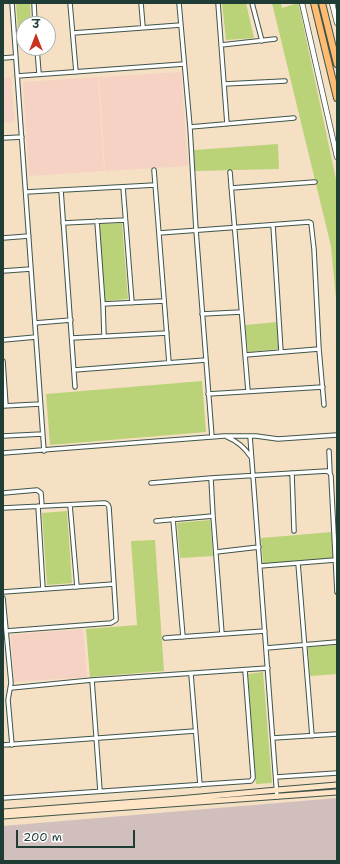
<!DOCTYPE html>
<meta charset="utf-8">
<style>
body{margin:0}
#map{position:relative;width:340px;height:864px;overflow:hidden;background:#f5e0c4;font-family:"Shantell Sans","Playpen Sans Deva",sans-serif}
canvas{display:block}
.frame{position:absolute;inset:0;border:4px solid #1f3d34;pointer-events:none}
.north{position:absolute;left:16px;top:16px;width:40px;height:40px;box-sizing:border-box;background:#fff;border:1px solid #a5b1ae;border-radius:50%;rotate:0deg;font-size:11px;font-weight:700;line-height:16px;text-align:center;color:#1f3d34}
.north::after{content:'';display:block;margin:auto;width:14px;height:18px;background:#c8321e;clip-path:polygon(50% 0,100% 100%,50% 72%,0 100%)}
.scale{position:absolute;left:16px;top:830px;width:119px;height:18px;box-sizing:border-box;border:2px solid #1f3d34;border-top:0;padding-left:5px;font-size:12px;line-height:14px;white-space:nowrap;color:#1f3d34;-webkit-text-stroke:3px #fff;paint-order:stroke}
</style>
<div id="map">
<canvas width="340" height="864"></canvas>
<div class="frame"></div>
<div class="north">उ</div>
<div class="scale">200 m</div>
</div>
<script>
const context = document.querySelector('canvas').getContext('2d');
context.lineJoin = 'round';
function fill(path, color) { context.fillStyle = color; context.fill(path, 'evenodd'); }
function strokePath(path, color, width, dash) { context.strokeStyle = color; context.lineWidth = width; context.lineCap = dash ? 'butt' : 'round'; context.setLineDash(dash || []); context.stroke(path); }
const built = new Path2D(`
 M 181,72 L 188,166 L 105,171 L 99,77 Z
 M 11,77 L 15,122 L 3,123 L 3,78 Z
 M 98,77 L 104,171 L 29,176 L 23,82 Z
 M 83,629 L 87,677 L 14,682 L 11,635 Z`);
const industrial = new Path2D(`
 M 337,798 L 337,861 L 3,861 L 3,826 Z`);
const green = new Path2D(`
 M 16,3 L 30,3 L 31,24 L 24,24 L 24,43 L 19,44 Z
 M 222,3 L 246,3 L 254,38 L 226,40 Z
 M 272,3 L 281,3 L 282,8 L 298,3 L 300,10 L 337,184 L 337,309 L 331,246 Z
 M 278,144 L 279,169 L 195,171 L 194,150 Z
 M 122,223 L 128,299 L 105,301 L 99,224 Z
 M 277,322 L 279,349 L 248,352 L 245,325 Z
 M 202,381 L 206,432 L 50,445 L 46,394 Z
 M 67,511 L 72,583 L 47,585 L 42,513 Z
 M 210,520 L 213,556 L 180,558 L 177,523 Z
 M 332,532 L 334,558 L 263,564 L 261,538 Z
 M 155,540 L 164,671 L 90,677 L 86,629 L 137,625 L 131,541 Z
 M 337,645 L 337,674 L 310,676 L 308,647 Z
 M 263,672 L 272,783 L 256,784 L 248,674 Z`);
const minor = new Path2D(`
 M 12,3 L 44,451
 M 34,3 L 35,24
 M 70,3 L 76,72
 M 141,3 L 143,27
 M 179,3 L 190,127 L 196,230 L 212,437
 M 218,3 L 227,124
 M 252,3 L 262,41
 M 73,33 L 181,25
 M 221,45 L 275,39
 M 37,48 L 39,74
 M 3,58 L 16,57
 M 17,76 L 184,64
 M 224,84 L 285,81
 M 190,127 L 294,118
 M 3,138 L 22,137
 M 154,170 L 169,363
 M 230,172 L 248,391
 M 123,187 L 132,303
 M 231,188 L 315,182
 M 61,190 L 75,387
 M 26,192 L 155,185
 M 97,221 L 103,304 L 104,336
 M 63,223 L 125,220
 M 273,225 L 281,352
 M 159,233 L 309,222 L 311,223 L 314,249 L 319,349 L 324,405
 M 3,238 L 29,236
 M 3,271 L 31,269
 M 103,304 L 164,301
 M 202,314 L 241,312
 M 35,323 L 71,320
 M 72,338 L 167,333
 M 3,340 L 36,337
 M 245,355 L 319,349
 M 3,361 L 6,406
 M 74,370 L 206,360
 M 208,394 L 323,387
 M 3,406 L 40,404
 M 3,436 L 42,434
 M 250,436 L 277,797
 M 227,437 C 237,441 245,448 251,457
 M 329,451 L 330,473
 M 3,453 L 224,436 L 256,436 L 278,439 L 337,435
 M 292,473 L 294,531
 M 211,478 L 213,516 L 222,634
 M 151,483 L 211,478 L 327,471 L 330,473 L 331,476 L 337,592
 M 3,493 L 37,490 L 41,493 L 42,506
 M 70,505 L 77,587
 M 38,506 L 43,589
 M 3,508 L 104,503 C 107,503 108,504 109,507 L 116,617 L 116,620 L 111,623 L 6,631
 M 173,519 L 183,637
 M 156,521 L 213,516
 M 216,552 L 259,547
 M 298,563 L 312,736
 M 260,566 L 335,560
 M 3,592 L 114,584
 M 3,598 L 11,683 L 8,700 L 12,745
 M 165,638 L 265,631
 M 266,648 L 337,642
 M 191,674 L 200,785
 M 92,680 L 100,791
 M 11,688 L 92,680 L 268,668
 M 273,738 L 337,734
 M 3,745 L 195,731
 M 276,777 L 337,773
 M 3,798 L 251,781 L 253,778 L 253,776 L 245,670`);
const tertiary = new Path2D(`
 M 302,3 L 337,157
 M 332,3 L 337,23`);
const secondary = new Path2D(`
 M 3,812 L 178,799 L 277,790 L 337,785
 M 3,816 L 337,792`);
const trunk = new Path2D(`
 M 314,3 L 337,98
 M 322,3 L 337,64`);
fill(built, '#f5d2c3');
fill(industrial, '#d1bfbd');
fill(green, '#bad378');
strokePath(minor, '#3f554a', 5.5);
strokePath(tertiary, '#3f554a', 6);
strokePath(secondary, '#3f554a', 7);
strokePath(trunk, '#3f554a', 8);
strokePath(minor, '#fff', 3.5);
strokePath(tertiary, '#fff', 4.5);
strokePath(secondary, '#ffe4c6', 5);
strokePath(trunk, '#febb71', 6);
</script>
